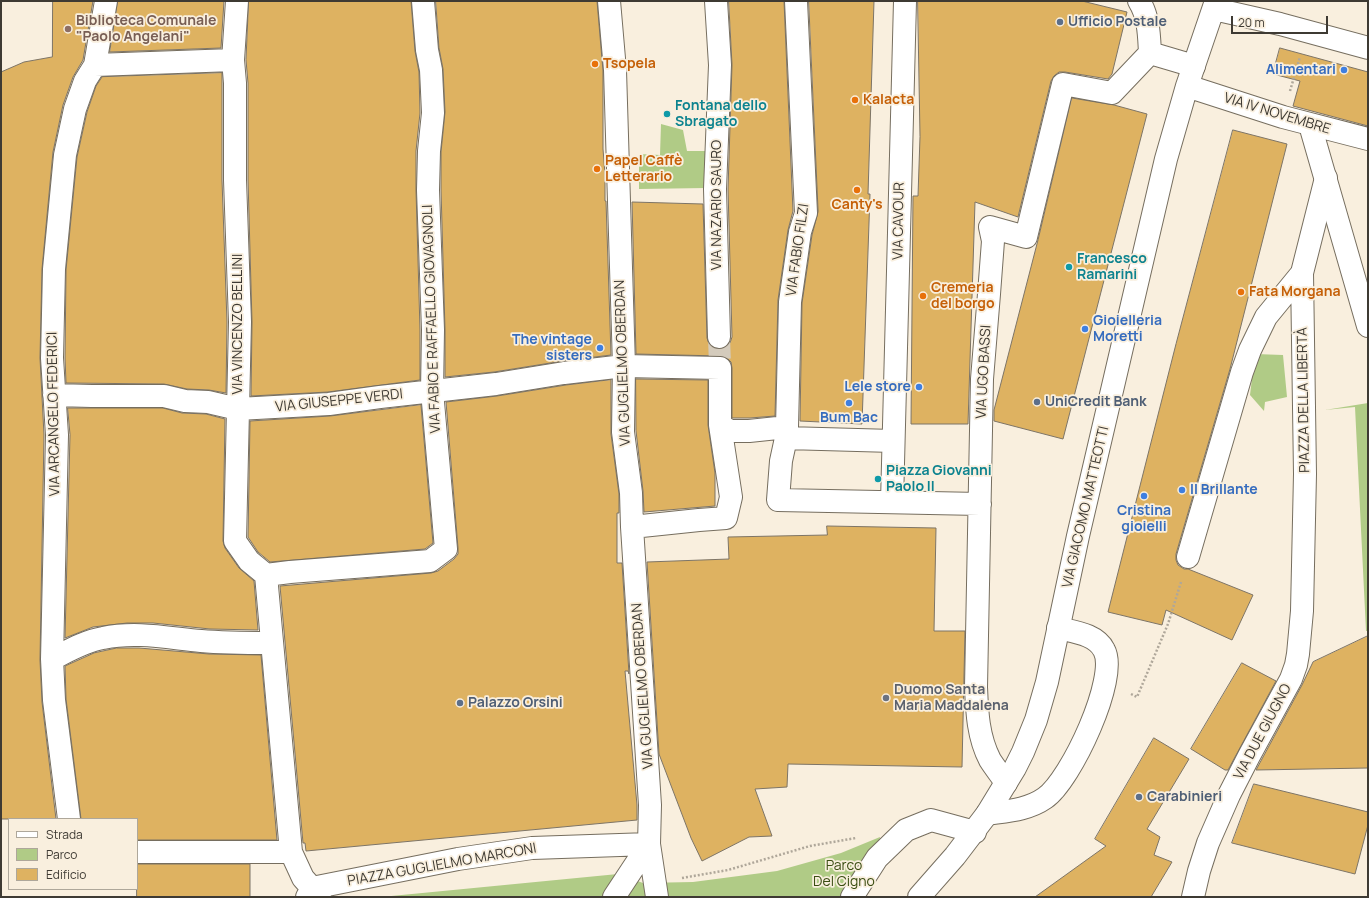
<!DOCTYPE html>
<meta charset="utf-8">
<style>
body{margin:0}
#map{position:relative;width:1369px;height:898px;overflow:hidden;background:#f9efde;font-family:Manrope,sans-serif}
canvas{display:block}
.frame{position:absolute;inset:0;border:2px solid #3e3a33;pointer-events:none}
.legend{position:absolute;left:8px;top:818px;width:130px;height:72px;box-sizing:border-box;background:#f9efde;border:1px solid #aea79a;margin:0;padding:5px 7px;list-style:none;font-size:12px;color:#3e3a33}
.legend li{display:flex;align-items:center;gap:8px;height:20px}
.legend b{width:20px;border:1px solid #aea79a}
.scale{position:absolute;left:1231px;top:16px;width:97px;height:18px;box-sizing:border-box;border:2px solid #3e3a33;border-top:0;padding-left:5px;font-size:12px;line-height:14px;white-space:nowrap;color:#3e3a33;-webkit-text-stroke:3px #f9efde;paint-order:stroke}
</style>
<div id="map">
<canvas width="1369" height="898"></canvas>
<div class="frame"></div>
<ul class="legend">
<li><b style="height:5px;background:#fff"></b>Strada</li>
<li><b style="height:11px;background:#b0cb86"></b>Parco</li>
<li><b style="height:11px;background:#deb261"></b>Edificio</li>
</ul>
<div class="scale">20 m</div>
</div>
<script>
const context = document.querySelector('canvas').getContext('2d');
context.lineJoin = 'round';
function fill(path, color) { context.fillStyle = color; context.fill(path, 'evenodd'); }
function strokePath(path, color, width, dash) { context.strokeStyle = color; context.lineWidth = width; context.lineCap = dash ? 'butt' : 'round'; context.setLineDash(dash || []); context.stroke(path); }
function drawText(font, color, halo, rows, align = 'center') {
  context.font = font + ' Manrope,sans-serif'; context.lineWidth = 3.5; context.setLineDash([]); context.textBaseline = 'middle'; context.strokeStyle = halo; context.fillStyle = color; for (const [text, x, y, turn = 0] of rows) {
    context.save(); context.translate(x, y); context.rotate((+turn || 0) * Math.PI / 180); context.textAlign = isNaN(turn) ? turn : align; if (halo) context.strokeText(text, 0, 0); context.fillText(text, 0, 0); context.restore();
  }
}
const green = new Path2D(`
 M 661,124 L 683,130 L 687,151 L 707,151 L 706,188 L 639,189 L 639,154 L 660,155 Z
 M 1255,354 L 1283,355 L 1287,397 L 1265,402 L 1264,411 L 1250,395 Z
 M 1368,403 L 1368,631 L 1366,631 L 1355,407 L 1325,410 Z
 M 880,837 L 877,858 L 858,897 L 381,897 L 618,874 L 643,883 L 693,882 L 777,871 L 841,853 Z`);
const building = new Path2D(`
 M 53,1 L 93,1 L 83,60 L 73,77 L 63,105 L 53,152 L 42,269 L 40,358 L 44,435 L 40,660 L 42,702 L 56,819 L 1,819 L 1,72 L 24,62 L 52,57 Z
 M 118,1 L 224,1 L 221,48 L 110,52 Z
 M 249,1 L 411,1 L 415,51 L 419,72 L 420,113 L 416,151 L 416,190 L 420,330 L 420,380 L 328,392 L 251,396 L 252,322 L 248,180 L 248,83 L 246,60 Z
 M 436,1 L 597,1 L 603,71 L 603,149 L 605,174 L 605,201 L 606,201 L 611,355 L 563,361 L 494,372 L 445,377 L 445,330 L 441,190 L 441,152 L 445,112 L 443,69 L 439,48 Z
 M 729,1 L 784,1 L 793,211 L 788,230 L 778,300 L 775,416 L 750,418 L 732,418 L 732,368 L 731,362 L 726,357 L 720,356 L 636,354 L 632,202 L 703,204 L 707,338 L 709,344 L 713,348 L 719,349 L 726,347 L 730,343 L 732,337 L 728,189 L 732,65 Z
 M 809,1 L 874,1 L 868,194 L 870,194 L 862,424 L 800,421 L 802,303 L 812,235 L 818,212 Z
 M 918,1 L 1082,1 L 1127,12 L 1112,74 L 1108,79 L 1065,72 L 1059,72 L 1054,76 L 1051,81 L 1018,217 L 975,202 L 968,424 L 911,424 L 913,196 L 918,196 L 920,137 Z
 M 1280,48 L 1368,72 L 1368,126 L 1293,106 L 1300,81 L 1273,74 Z
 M 222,73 L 222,180 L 227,322 L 226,393 L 209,390 L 187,389 L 164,384 L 66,383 L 65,358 L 66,270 L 77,157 L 87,112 L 96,86 L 102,77 Z
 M 1072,98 L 1114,105 L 1147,114 L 1063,439 L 994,421 L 994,410 L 1038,240 Z
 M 1233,130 L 1287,144 L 1230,369 L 1176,554 L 1176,560 L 1178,565 L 1184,569 L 1188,569 L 1253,595 L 1232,640 L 1166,610 L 1162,625 L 1108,612 L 1176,344 Z
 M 636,379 L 708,380 L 708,425 L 715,473 L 715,506 L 644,512 L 643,491 L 636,431 Z
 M 611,380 L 611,434 L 619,494 L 619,513 L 617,513 L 617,563 L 622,563 L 629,674 L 628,671 L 625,671 L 637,805 L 637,820 L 306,851 L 305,843 L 303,843 L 280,586 L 431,573 L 438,571 L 454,559 L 458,554 L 458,548 L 446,402 L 497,396 L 566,385 Z
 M 421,405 L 433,543 L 425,549 L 270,562 L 258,552 L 248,537 L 250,421 L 330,416 Z
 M 68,408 L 163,408 L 182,413 L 206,414 L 225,419 L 223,541 L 225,548 L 239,568 L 254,581 L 258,630 L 210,629 L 153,623 L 127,623 L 93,627 L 65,638 L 70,435 Z
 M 827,526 L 936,528 L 934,631 L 965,631 L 962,767 L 788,764 L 787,787 L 755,789 L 772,836 L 749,837 L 702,861 L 691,838 L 659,754 L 647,562 L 729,559 L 728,537 L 827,535 Z
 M 1368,636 L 1368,768 L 1256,770 L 1302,685 L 1313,662 Z
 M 117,648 L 139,648 L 209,654 L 261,655 L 277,840 L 137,840 L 137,819 L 81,819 L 66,699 L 65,666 L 94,653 Z
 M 1242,663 L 1276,681 L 1228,770 L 1225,770 L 1191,749 Z
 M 1154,738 L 1189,759 L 1147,829 L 1160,837 L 1154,855 L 1172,862 L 1151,897 L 1035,897 L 1106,846 L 1095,839 Z
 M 1254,784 L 1368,812 L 1368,825 L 1355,874 L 1232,843 Z
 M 137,864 L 250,864 L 250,897 L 137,897 Z`);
const minorTunnel = new Path2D(`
 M 719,337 L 720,365`);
const path = new Path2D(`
 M 1290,91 L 1300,57
 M 1131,694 L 1137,697 L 1168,624 L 1181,582
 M 682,878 L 728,870 L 810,846 L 856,838`);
const minor = new Path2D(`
 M 106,1 L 95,65 L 233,60 L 237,1
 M 609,1 L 615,70 L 624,366 L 623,432 L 631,493 L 632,527 L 650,805 L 649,844 L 614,897
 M 716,1 L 720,65 L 715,189 L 719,337
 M 1139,1 C 1149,17 1149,35 1150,53 L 1194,66
 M 233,60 L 235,83 L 235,180 L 240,322 L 235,541 L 249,561 L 266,575
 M 54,395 L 92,396 L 164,396 L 185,401 L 208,402 L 238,409 L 329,404 L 380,397 L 496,384 L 564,373 L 624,366 L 720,368 L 720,425 L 730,431 L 749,431 L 787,427 L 790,302 L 800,232 L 806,213 L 796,1
 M 893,441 L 786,438 L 781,461 L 778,500 L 980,504
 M 892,502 L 905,1
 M 632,527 L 699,520 L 726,518 L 731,497 L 720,425
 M 1188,557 L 1242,372 L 1250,350 L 1266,317 L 1302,273
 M 266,575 L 290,572 L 430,561 L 446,549 L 432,391 L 433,330 L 428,190 L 429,151 L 433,113 L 431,70 L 427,50 L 423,1
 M 266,575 L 291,852 L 303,878 L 320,897
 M 52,659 C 68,651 85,641 103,638 C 136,631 168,638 201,641 C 224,643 248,643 271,643
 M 1006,783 C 1001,775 995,768 990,760 C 978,737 977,712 976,687 L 982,379 L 989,294 L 993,241 L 990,227 L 1026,237 L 1063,84 L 1112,93 L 1150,53
 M 987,814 C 1007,811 1028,810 1045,798 C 1071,780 1119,677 1104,650 C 1096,634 1074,632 1058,628
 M 69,819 L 54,700 L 52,659 L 57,435 L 52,358 L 54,269 L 65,155 L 75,109 L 85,81 L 95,65
 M 137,852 L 291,852
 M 307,897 L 312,888 L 458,859 L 532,848 L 649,844 L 657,897
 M 852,897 L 877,858 L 906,830 L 931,820 L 975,832
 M 1193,897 L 1199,871 L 1208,843 L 1229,795 L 1249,756 L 1291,679 L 1296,665 L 1298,654 L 1302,611 L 1305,474 L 1302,273 L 1326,178`);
const major = new Path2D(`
 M 1214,9 L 1280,24 L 1368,48
 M 1187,86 L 1283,117 L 1368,139
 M 1310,125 L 1368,326
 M 919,897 L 955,856 L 987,814 L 1015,768 L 1023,752 L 1036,720 L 1047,682 L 1078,536 L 1166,159 L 1187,86 L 1216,1`);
const markers = [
 [1060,22,4,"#5c6f8a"],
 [68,29,4,"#8d6e63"],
 [595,64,4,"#e8710a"],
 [1344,70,4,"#3f7fe0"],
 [855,100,4,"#e8710a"],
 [667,114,4,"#0f9aa8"],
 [597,169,4,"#e8710a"],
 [857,190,4,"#e8710a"],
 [1069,267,4,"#0f9aa8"],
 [1241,292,4,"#e8710a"],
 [923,296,4,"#e8710a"],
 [1085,329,4,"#3f7fe0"],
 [600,348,4,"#3f7fe0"],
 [919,387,4,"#3f7fe0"],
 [1037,402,4,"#5c6f8a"],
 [849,403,4,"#3f7fe0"],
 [878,479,4,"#0f9aa8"],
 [1182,490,4,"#3f7fe0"],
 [1144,496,4,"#3f7fe0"],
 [886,698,4,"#6b7280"],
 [460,703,4,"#5c6f8a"],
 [1139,797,4,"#5c6f8a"]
];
const educationNames = [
 ["Biblioteca Comunale",76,21],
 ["\"Paolo Angelani\"",76,37]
];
const serviceNames = [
 ["Ufficio Postale",1068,22],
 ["UniCredit Bank",1045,402],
 ["Palazzo Orsini",468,703],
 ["Carabinieri",1147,797]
];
const foodNames = [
 ["Tsopela",603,64],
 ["Kalacta",863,100],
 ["Papel Caffè",605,161],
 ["Letterario",605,177],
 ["Canty's",857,205,"center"],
 ["Cremeria",931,288],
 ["del borgo",931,304],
 ["Fata Morgana",1249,292]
];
const shopNames = [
 ["Alimentari",1336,70],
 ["Gioielleria",1093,321,"left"],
 ["Moretti",1093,337,"left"],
 ["The vintage",592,340],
 ["sisters",592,356],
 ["Lele store",911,387],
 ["Bum Bac",849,418,"center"],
 ["Il Brillante",1190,490,"left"],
 ["Cristina",1144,511,"center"],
 ["gioielli",1144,527,"center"]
];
const cultureNames = [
 ["Fontana dello",675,106],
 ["Sbragato",675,122],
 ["Francesco",1077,259],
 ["Ramarini",1077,275],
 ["Piazza Giovanni",886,471],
 ["Paolo II",886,487]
];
const streetNames = [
 ["VIA IV NOVEMBRE",1277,114,17],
 ["VIA NAZARIO SAURO",717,205,-90],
 ["VIA CAVOUR",899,221,-89],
 ["VIA FABIO FILZI",798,250,-82],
 ["VIA FABIO E RAFFAELLO GIOVAGNOLI",432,319,-92],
 ["VIA VINCENZO BELLINI",238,324,-90],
 ["VIA GUGLIELMO OBERDAN",623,363,-92],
 ["VIA UGO BASSI",984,372,-87],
 ["PIAZZA DELLA LIBERTÀ",1304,400,-91],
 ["VIA GIUSEPPE VERDI",339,401,-6],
 ["VIA ARCANGELO FEDERICI",54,414,-91],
 ["VIA GIACOMO MATTEOTTI",1086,507,-77],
 ["VIA GUGLIELMO OBERDAN",643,686,-94],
 ["VIA DUE GIUGNO",1263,732,-62],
 ["PIAZZA GUGLIELMO MARCONI",442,865,-10]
];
const worshipNames = [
 ["Duomo Santa",894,690],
 ["Maria Maddalena",894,706]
];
const parkNames = [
 ["Parco",844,866],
 ["Del Cigno",844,882]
];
fill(green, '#b0cb86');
fill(building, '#deb261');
strokePath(building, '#7d7466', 1);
strokePath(minorTunnel, '#d4cbbc', 22, [22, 11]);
strokePath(minor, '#766e5f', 24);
strokePath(major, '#766e5f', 24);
strokePath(path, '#afa79a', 2.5, [2, 2]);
strokePath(minor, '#fff', 22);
strokePath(major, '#fff', 22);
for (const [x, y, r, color] of markers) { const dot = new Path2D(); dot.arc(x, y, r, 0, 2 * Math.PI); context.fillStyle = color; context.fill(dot); strokePath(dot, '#f9efde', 1.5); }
drawText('bold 14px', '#785e54', '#f9efde', educationNames, 'left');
drawText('bold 14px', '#4e5e75', '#f9efde', serviceNames, 'left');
drawText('bold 14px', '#c56008', '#f9efde', foodNames, 'left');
drawText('bold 14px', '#366cbe', '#f9efde', shopNames, 'right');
drawText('bold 14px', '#0d838f', '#f9efde', cultureNames, 'left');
drawText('14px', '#3e3a33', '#f9efde', streetNames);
drawText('bold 14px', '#5b616d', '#f9efde', worshipNames, 'left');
drawText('14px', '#3a4d12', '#f9efde', parkNames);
</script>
